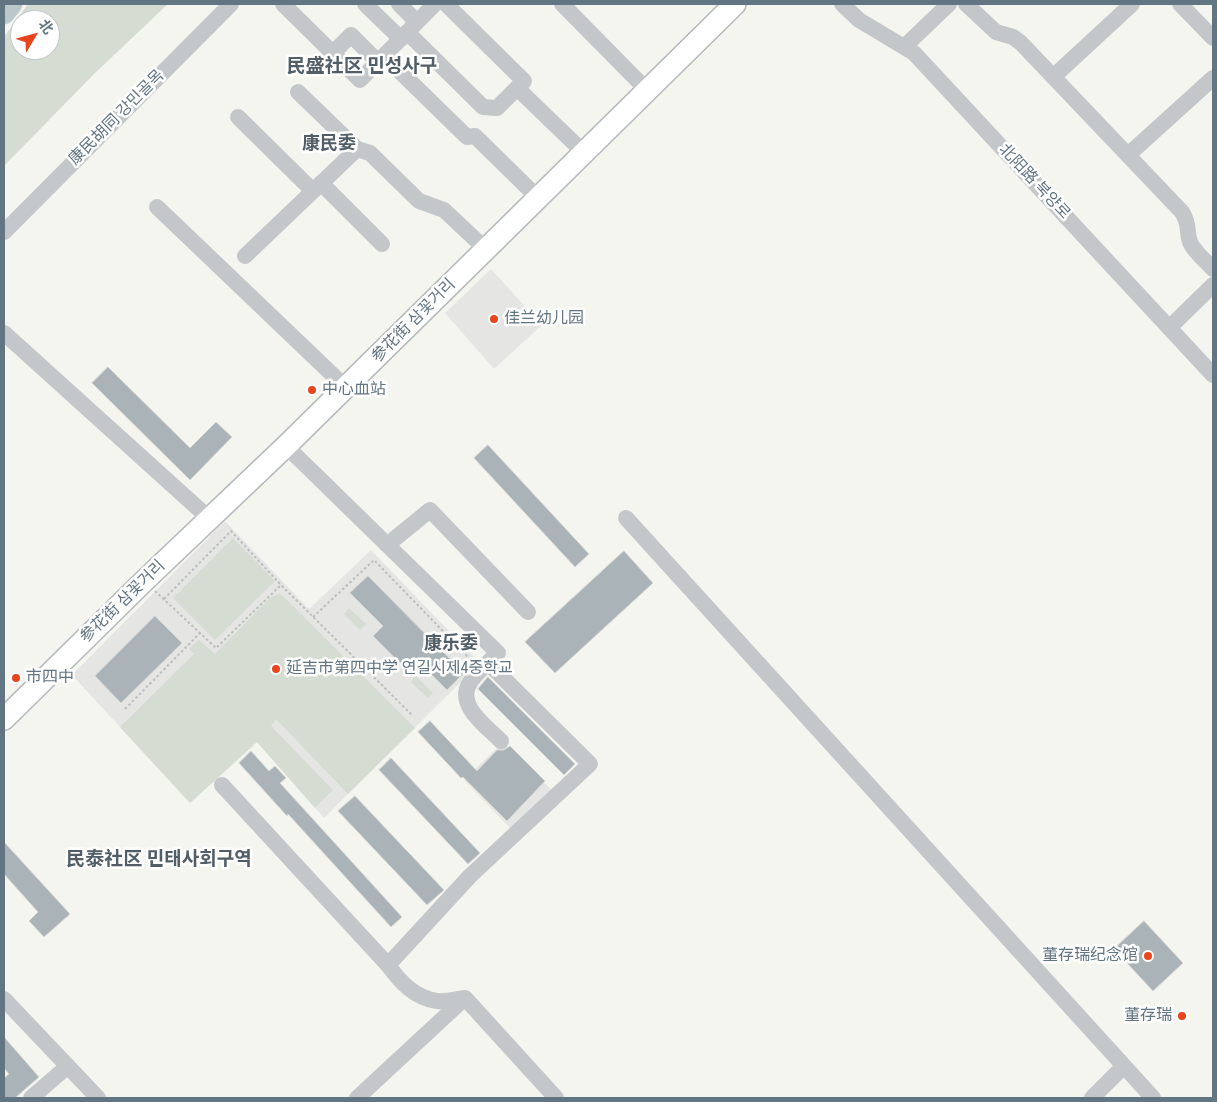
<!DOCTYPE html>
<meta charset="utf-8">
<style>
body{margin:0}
#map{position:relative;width:1217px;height:1102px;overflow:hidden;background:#f5f5f0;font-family:"Roboto Condensed","Noto Sans SC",sans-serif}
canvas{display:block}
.frame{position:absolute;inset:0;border:5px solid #627582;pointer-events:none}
.north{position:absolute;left:10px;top:10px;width:50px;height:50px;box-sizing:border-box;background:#fff;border:1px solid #c0c8cd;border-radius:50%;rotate:53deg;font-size:14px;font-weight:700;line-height:20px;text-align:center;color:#627582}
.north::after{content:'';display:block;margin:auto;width:18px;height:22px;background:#e8451c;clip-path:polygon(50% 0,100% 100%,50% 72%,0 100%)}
</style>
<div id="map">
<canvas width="1217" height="1102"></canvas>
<div class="frame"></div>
<div class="north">北</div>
</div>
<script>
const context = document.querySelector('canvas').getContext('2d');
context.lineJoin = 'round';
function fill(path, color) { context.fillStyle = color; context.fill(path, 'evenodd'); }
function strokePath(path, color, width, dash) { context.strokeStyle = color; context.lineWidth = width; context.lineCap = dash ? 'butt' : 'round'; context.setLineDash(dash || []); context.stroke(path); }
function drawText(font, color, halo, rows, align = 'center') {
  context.font = font + ' "Roboto Condensed","Noto Sans SC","Noto Sans KR",sans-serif'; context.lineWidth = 5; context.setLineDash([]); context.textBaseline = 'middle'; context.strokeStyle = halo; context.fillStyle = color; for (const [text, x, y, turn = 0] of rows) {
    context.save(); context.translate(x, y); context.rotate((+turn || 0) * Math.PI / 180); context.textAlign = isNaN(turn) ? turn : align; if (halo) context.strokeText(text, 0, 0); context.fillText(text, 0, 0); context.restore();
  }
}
const built = new Path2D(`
 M 491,269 L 542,325 L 494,369 L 445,313 Z
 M 225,521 L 309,609 L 371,550 L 480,663 L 324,818 L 257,742 L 190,803 L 72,675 Z
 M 503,742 L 555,793 L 514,832 L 464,780 Z`);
const green = new Path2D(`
 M 28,4 L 168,4 L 94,74 L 4,166 L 4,37 ZM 20,20 L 50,20 L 50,50 L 20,50 Z
 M 233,538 L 275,581 L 215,640 L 173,598 Z
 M 278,594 L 282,595 L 415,728 L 348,794 L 276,719 L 271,726 L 333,790 L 315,808 L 257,742 L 190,803 L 120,727 L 194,654 L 189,649 L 199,640 L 215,654 L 270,598 Z
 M 349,608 L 366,624 L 360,630 L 344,614 Z
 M 416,676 L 433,693 L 428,698 L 411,682 Z`);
const river = new Path2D(`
 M 4,14 L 12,4`);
const building = new Path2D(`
 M 108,367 L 190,448 L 216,422 L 232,437 L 190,480 L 92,383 Z
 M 488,445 L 589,554 L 575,567 L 474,458 Z
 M 624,551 L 653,583 L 555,673 L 525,642 Z
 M 368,576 L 464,673 L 447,690 L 416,659 L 406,669 L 373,636 L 383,626 L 350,593 Z
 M 155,616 L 182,643 L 121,703 L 95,676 Z
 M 488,677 L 575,764 L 564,775 L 478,689 Z
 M 430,721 L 477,771 L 497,750 L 504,750 L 510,746 L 545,781 L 507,821 L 463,777 L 461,778 L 418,732 Z
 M 251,751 L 269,771 L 275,766 L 286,778 L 280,783 L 402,917 L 391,927 L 288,814 L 287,816 L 239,763 Z
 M 391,758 L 480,853 L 468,864 L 379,770 Z
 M 355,796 L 444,890 L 427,905 L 338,811 Z
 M 4,842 L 70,914 L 44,937 L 29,921 L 38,912 L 4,874 Z
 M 1144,921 L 1183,963 L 1153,991 L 1114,949 Z
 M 4,1037 L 39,1077 L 15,1098 L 4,1098 L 4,1078 L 9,1074 L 4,1068 Z`);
const path = new Path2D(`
 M 155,591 L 216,648 L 281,585
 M 164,599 L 231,531 L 281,585 L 413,716
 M 313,617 L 374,560 L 471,660
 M 125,709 L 200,633`);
const minor = new Path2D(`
 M 283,4 L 360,80 L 435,4
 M 365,4 L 401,39
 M 399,4 L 417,22
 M 562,4 L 638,81
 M 842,4 L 859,20 L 914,53 L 1213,375
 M 966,4 L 996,32 L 1013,37 L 1021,43 L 1182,212 C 1190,224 1186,230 1190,242 C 1194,252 1206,261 1213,269
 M 1180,4 L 1213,38
 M 407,32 L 483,107 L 497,108 L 524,81 L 446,4
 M 905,46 L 949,4
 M 333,53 L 351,35 L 378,62
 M 384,56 L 467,137 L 475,136 L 529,189
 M 1053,77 L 1132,4
 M 517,88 L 575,144
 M 298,92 L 357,149 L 370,153 L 419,201 L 444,210 L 477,241
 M 238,117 L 313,191
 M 1128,155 L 1213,78
 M 321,183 L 382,244
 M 157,207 L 337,379
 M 4,232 L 231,4
 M 245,256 L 357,149
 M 1169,328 L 1213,285
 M 4,333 L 201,511
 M 286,446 L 498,653 C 489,662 478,671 471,681 C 454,704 486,726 501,741
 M 626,518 L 1153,1098
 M 387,545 L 430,510 L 528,612
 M 222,785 L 388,965 C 400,982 415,998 437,1001 C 446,1002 456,999 465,998 L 556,1098
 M 388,965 L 470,876 L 590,764 L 488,663
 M 4,999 L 98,1098
 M 31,1098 L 68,1066
 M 357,1098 L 465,998
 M 1092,1098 L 1124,1066`);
const major = new Path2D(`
 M 4,719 L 144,581 L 286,446 L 735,4`);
const markers = [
 [494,319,5,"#e8451c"],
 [312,390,5,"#e8451c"],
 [276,669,5,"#e8451c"],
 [16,678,5,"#e8451c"],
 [1148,956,5,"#e8451c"],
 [1182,1016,5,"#e8451c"]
];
const streetNames = [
 ["康民胡同 강민골목",117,118,-45],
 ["北阳路 북양로",1034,182,47],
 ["参花街 삼꽃거리",414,321,-45],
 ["参花街 삼꽃거리",123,602,-44]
];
const poiNames = [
 ["佳兰幼儿园",504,319],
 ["中心血站",322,390],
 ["延吉市第四中学 연길시제4중학교",286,669],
 ["市四中",26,678],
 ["董存瑞纪念馆",1138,956,"right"],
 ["董存瑞",1172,1016,"right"]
];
const neighbourhoodNames = [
 ["康民委",329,144],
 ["康乐委",451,644]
];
const quarterNames = [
 ["民盛社区 민성사구",362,67],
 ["民泰社区 민태사회구역",159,860]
];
fill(built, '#e5e6e4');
fill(green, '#d5dcd1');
strokePath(river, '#bac7cb', 21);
fill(building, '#aab3b7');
strokePath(building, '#d6d6d3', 1);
strokePath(major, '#b4b9bc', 24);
strokePath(path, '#bbbdbf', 2, [2.5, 2.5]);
strokePath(minor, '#c4c7ca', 16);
strokePath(major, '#fff', 21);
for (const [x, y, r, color] of markers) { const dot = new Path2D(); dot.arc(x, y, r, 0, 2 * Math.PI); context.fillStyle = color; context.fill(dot); strokePath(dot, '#fff', 2); }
drawText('16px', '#627582', '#fff', streetNames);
drawText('16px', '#627582', '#fff', poiNames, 'left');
drawText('bold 18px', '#515e67', '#fff', neighbourhoodNames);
drawText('bold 19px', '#515e67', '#fff', quarterNames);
</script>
